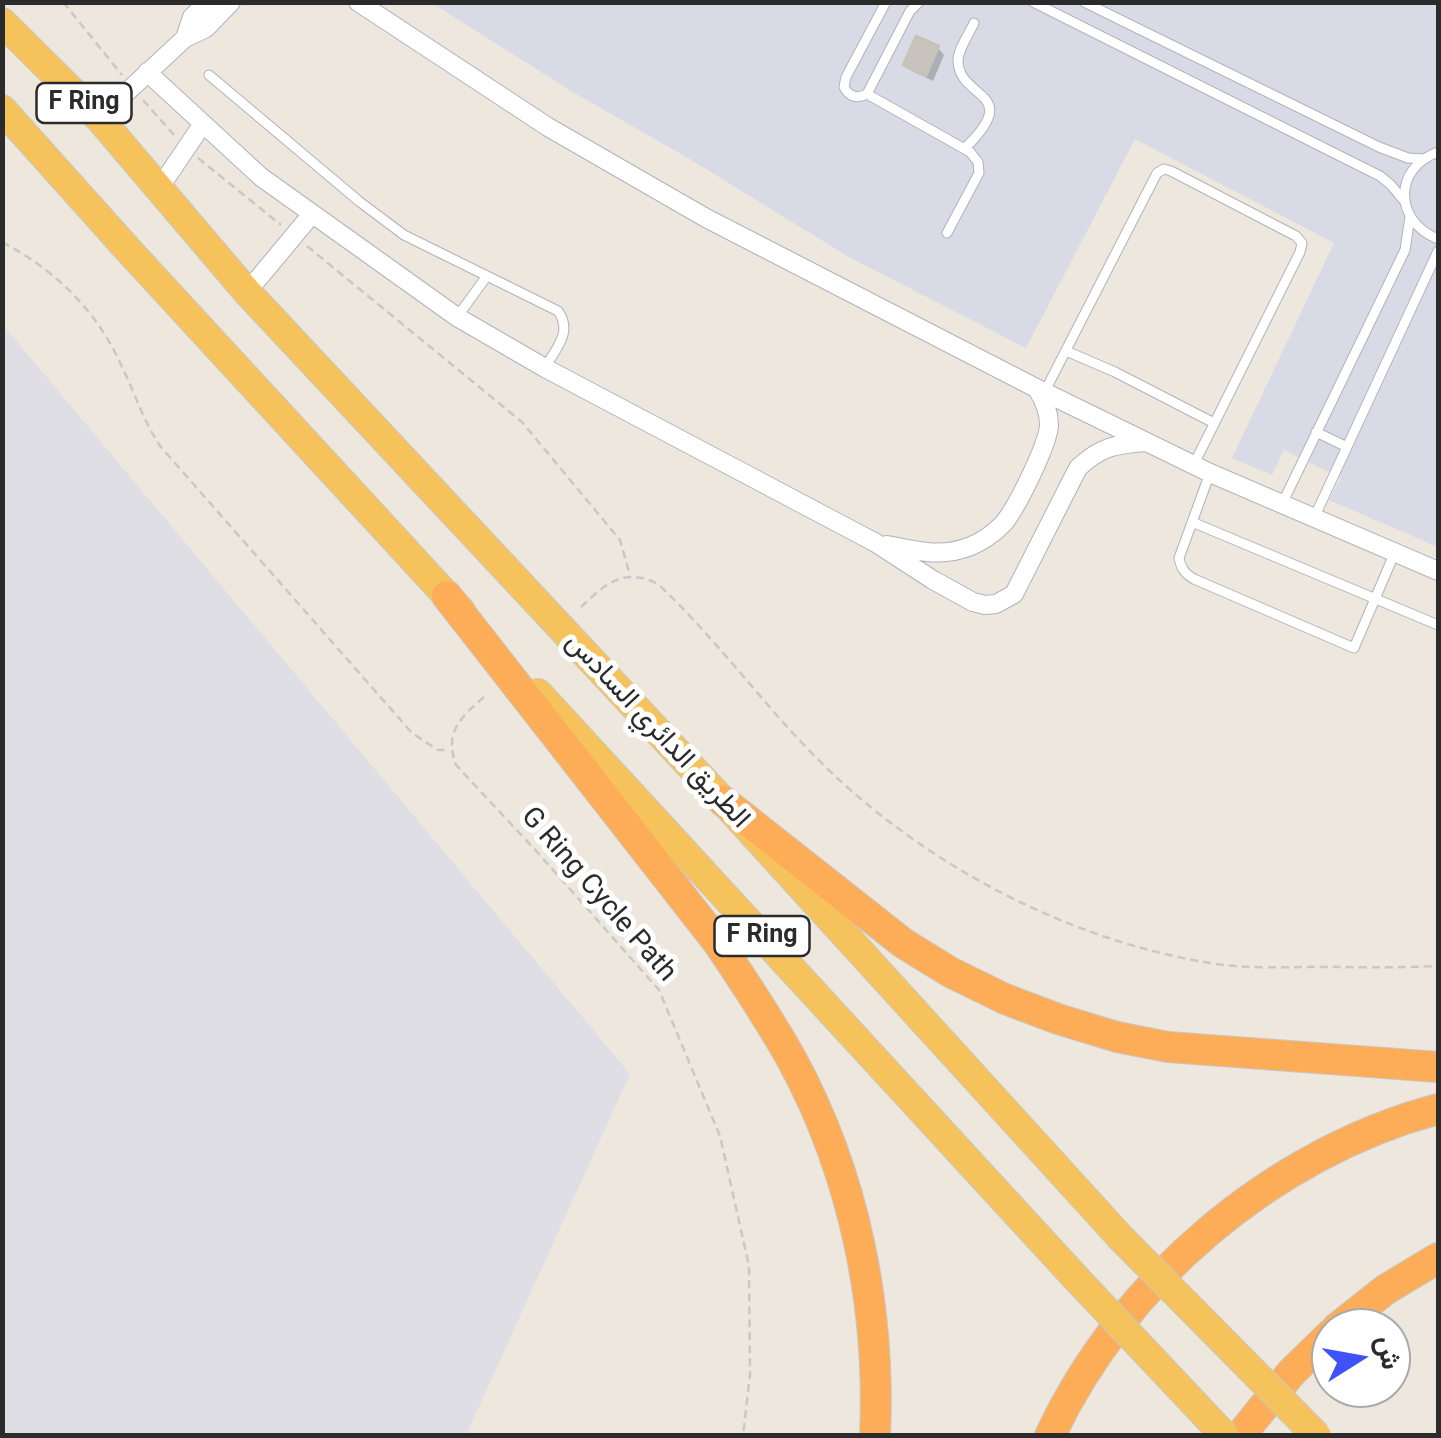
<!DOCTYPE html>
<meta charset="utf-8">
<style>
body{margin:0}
#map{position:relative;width:1441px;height:1438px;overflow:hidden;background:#ede7dd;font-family:Roboto,Vazirmatn,sans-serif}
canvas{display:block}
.frame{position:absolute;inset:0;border:5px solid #2b2b2b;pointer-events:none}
.north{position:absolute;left:1311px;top:1308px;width:100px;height:100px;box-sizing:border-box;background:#fff;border:2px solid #aaa;border-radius:50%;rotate:79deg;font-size:28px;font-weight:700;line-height:40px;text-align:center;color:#2b2b2b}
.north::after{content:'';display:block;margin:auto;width:35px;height:45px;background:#3f52f8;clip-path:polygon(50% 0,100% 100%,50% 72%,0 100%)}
</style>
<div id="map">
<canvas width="1441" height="1438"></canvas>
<div class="frame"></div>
<div class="north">ش</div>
</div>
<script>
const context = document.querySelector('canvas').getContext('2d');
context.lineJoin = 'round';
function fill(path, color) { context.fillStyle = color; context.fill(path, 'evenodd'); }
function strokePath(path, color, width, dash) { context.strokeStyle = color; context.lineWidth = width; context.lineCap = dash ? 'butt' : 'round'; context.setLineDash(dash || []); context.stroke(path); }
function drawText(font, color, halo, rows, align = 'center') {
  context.font = font + ' Roboto,Vazirmatn,sans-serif'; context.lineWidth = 10; context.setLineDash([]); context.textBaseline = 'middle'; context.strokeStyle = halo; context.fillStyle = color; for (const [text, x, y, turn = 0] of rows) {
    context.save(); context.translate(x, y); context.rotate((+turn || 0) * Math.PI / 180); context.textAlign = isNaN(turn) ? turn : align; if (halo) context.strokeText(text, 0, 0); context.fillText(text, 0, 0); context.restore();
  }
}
const industrial = new Path2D(`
 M 3,325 L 630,1074 L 466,1435 L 3,1435 Z`);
const airport = new Path2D(`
 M 432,3 L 1438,3 L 1438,547 L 1329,500 L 1341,478 L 1284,450 L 1272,475 L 1232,458 L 1334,243 L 1135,139 L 1026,348 L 849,257 L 688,158 L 571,91 Z`);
const shadow = new Path2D(`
 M 917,39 L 938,48 L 944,55 L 933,81 L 912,71 L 906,65 Z`);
const building = new Path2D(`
 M 916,36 L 939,46 L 926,76 L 903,65 Z`);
const path = new Path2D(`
 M 63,2 L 122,75
 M 143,100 L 174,135
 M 198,158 L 281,225
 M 2,242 C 57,271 98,312 123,369 C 136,396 143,420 160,446 L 412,733 L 438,750 L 448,750
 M 307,246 L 522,422 L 620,540 L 630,575
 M 581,607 C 606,583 624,567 658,584 C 721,643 771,716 834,775 C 935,870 1073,941 1210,963 C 1244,969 1282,967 1317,967 C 1357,967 1398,968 1438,966
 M 484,697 C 460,718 444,732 456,765 L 539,854 L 659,990 L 720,1136 L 749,1266 L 750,1375 L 743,1436`);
const service = new Path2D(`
 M 886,2 L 846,77 L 844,87 C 849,97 858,99 867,94 L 910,11 L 919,2
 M 1033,2 L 1380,176 L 1391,185 L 1405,202
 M 1084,2 L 1379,147 L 1408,158 L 1424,159
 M 209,75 L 360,202 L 404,235 L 558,311 C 573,332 556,348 545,368
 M 867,94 L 970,152 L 978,162 L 979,173 L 947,233
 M 965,148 C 1024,91 959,100 958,61 C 958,49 969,34 974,23
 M 1438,152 C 1393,168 1394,222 1438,239
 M 457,317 L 487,276
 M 1066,351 L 1115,372 L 1214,423
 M 1045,391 L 1157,173 L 1164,169 L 1171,171 L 1296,236 L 1302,243 L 1300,252 L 1194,464
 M 1316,432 L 1347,447
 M 1210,473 L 1179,558 C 1181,568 1184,573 1194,579 L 1354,648 L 1395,552
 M 1282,504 L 1405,250 L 1410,217
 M 1314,518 L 1438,251
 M 1192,522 L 1438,625`);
const minor = new Path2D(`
 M 358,2 L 548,127 L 706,218 L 1036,388 L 1210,473 L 1438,571
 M 185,38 L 192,17 L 208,2
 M 147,72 L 261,177 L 457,317 L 545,368 L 876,543 L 933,580 L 973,602 L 985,605 L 996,604 L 1014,594 L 1078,468 C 1100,447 1116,444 1145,442
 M 99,118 L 185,38 L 206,28 L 231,2
 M 158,190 L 202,125
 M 247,292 L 312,214
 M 887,545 C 916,551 942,558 971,546 C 983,541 994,533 1003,524 C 1016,509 1048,445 1049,425 C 1049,411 1044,400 1037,389`);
const trunk = new Path2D(`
 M 2,22 L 99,118 L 247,292 L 723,801 L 1121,1238
 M 2,109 L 131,253 L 461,611
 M 538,693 L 1075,1277`);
const motorway = new Path2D(`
 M 447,596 L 719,944 C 744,982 770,1020 792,1060 C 854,1174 881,1307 875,1436
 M 723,801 L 903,943 L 950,972 L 1005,999 L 1058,1019 L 1117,1037 L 1168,1047 L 1438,1067
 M 1337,1328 L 1385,1290 L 1438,1258
 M 1050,1436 C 1122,1281 1273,1153 1438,1109
 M 1240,1436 L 1291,1373 L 1331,1334`);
const trunkBridge = new Path2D(`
 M 1121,1238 L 1317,1436
 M 1075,1277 L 1225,1436`);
const shields = [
 [84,103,95],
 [762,936,95]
];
const shieldNames = [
 ["F Ring",84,103],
 ["F Ring",762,936]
];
const streetNames = [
 ["الطريق الدائري السادس",657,731,47],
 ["G Ring Cycle Path",598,895,49]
];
fill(industrial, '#e0dee5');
fill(airport, '#d8dae5');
fill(shadow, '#0003');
fill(building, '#c8c4bd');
strokePath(building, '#c8c3b7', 2.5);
strokePath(service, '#b1b2be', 11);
strokePath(minor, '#b1b2be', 20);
strokePath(trunk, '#c8c8c8', 30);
strokePath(motorway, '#c8c8c8', 32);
strokePath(path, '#c8c8c8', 2.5, [8, 5]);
strokePath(service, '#fff', 9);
strokePath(minor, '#fff', 18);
strokePath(trunk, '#f6c25c', 28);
strokePath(motorway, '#fdac58', 30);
strokePath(trunkBridge, '#c8c8c8', 30, []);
strokePath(trunkBridge, '#f6c25c', 28);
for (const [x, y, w] of shields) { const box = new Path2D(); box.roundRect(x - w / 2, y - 20, w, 40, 8); context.fillStyle = '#fff'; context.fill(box); strokePath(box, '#2b2b2b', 2.5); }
drawText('bold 25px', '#2b2b2b', null, shieldNames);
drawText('28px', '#2b2b2b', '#fff', streetNames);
</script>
